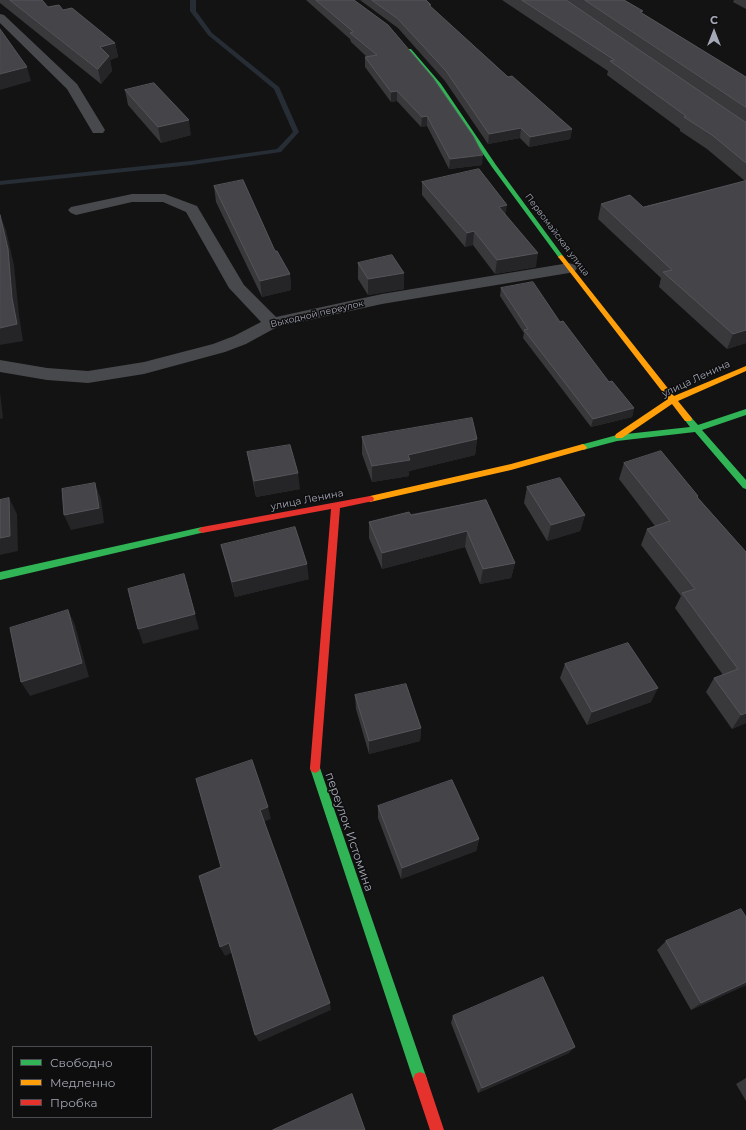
<!DOCTYPE html>
<meta charset="utf-8">
<style>
body{margin:0}
#map{position:relative;width:746px;height:1130px;overflow:hidden;background:#131314;font-family:Montserrat,sans-serif}
canvas{display:block}
.legend{position:absolute;left:12px;top:1046px;width:140px;height:72px;box-sizing:border-box;background:#0e0e0f;border:1px solid #4a4b51;margin:0;padding:5px 7px;list-style:none;font-size:12px;color:#a4a7b5}
.legend li{display:flex;align-items:center;gap:8px;height:20px}
.legend b{width:20px;border:1px solid #4a4b51}
.north{position:absolute;left:694px;top:12px;width:40px;height:40px;-webkit-text-stroke:3px #0e0e0f;paint-order:stroke;rotate:0deg;font-size:11px;font-weight:700;line-height:16px;text-align:center;color:#a4a7b5}
.north::after{content:'';display:block;margin:auto;width:14px;height:18px;background:#a4a7b5;clip-path:polygon(50% 0,100% 100%,50% 72%,0 100%)}
</style>
<div id="map">
<canvas width="746" height="1130"></canvas>
<ul class="legend">
<li><b style="height:5px;background:#30b455"></b>Свободно</li>
<li><b style="height:5px;background:#ff9f0a"></b>Медленно</li>
<li><b style="height:5px;background:#e5322d"></b>Пробка</li>
</ul>
<div class="north">С</div>
</div>
<script>
const context = document.querySelector('canvas').getContext('2d');
context.lineJoin = 'round';
function fill(path, color) { context.fillStyle = color; context.fill(path, 'evenodd'); }
function strokePath(path, color, width, dash) { context.strokeStyle = color; context.lineWidth = width; context.lineCap = dash ? 'butt' : 'round'; context.setLineDash(dash || []); context.stroke(path); }
function drawText(font, color, halo, rows, align = 'center') {
  context.font = font + ' Montserrat,sans-serif'; context.lineWidth = 3; context.setLineDash([]); context.textBaseline = 'middle'; context.strokeStyle = halo; context.fillStyle = color; for (const [text, x, y, turn = 0] of rows) {
    context.save(); context.translate(x, y); context.rotate((+turn || 0) * Math.PI / 180); context.textAlign = isNaN(turn) ? turn : align; if (halo) context.strokeText(text, 0, 0); context.fillText(text, 0, 0); context.restore();
  }
}
const stream = new Path2D(`
 M 190,0 L 196,0 L 196,11 L 212,33 L 279,87 L 299,132 L 281,152 L 191,165 L 0,185 L 0,181 L 191,161 L 277,149 L 293,132 L 274,89 L 208,35 L 190,11 Z`);
const street = new Path2D(`
 M 0,14 L 4,15 L 77,84 L 105,130 L 103,133 L 93,133 L 67,89 L 0,23 Z
 M 132,194 L 165,194 L 197,206 L 244,285 L 276,317 L 382,294 L 569,263 L 575,265 L 577,268 L 575,271 L 569,273 L 382,304 L 277,327 L 246,344 L 225,352 L 144,374 L 88,383 L 47,380 L 0,372 L 0,360 L 47,368 L 88,371 L 144,362 L 213,344 L 234,336 L 261,322 L 229,288 L 186,212 L 163,202 L 132,202 L 76,215 L 71,213 L 68,210 L 71,207 Z`);
const fast = new Path2D(`
 M 407,49 L 411,49 L 441,84 L 496,165 L 563,256 L 563,258 L 559,258 L 492,167 L 437,86 L 407,51 Z
 M 746,409 L 746,415 L 702,430 L 746,480 L 746,489 L 743,488 L 695,432 L 617,441 L 583,450 L 579,447 L 580,445 L 617,435 L 690,427 L 684,419 L 688,416 L 691,417 L 698,425 Z
 M 202,527 L 206,530 L 205,532 L 0,580 L 0,572 Z
 M 315,763 L 319,765 L 320,768 L 427,1079 L 425,1084 L 420,1086 L 415,1084 L 413,1079 L 310,768 L 311,765 Z`);
const slow = new Path2D(`
 M 561,255 L 563,256 L 674,396 L 746,366 L 746,371 L 678,401 L 691,417 L 692,419 L 691,421 L 685,421 L 672,404 L 622,438 L 616,438 L 615,436 L 616,434 L 668,399 L 559,258 L 558,257 Z
 M 583,444 L 587,447 L 586,449 L 511,470 L 370,502 L 366,499 L 370,496 L 511,464 Z`);
const jam = new Path2D(`
 M 370,496 L 373,497 L 374,499 L 373,501 L 340,508 L 320,768 L 319,771 L 315,773 L 311,771 L 310,768 L 331,509 L 202,533 L 198,530 L 202,527 Z
 M 420,1072 L 425,1074 L 427,1079 L 444,1130 L 430,1130 L 413,1079 L 415,1074 Z`);
const wall = new Path2D(`
 M 0,0 L 42,0 L 48,7 L 63,10 L 115,43 L 118,57 L 110,60 L 112,71 L 101,84 L 0,3 Z
 M 306,0 L 354,0 L 482,165 L 449,169 L 427,126 L 421,127 L 397,101 L 391,102 L 365,67 L 365,57 L 367,57 L 351,42 L 350,39 Z
 M 360,0 L 426,0 L 431,7 L 508,77 L 572,129 L 570,139 L 529,147 L 520,138 L 488,144 L 445,81 L 398,28 Z
 M 502,0 L 624,0 L 642,13 L 746,77 L 746,343 L 727,349 L 659,287 L 661,278 L 598,219 L 601,204 L 643,207 L 745,181 L 707,149 L 680,131 L 680,129 L 607,75 L 608,71 Z
 M 734,0 L 746,0 L 746,9 L 733,2 Z
 M 125,90 L 191,135 L 161,143 L 128,105 Z
 M 422,182 L 505,215 L 536,267 L 495,274 L 473,245 L 465,247 L 422,195 Z
 M 214,186 L 275,251 L 290,274 L 291,290 L 262,297 L 216,202 Z
 M 358,263 L 404,273 L 404,289 L 368,295 L 358,279 Z
 M 501,288 L 560,322 L 609,382 L 634,408 L 632,417 L 591,427 L 523,338 L 524,333 L 500,296 Z
 M 362,437 L 477,439 L 475,455 L 409,471 L 409,476 L 372,482 L 362,454 Z
 M 247,452 L 300,489 L 256,497 L 250,468 Z
 M 624,463 L 698,496 L 698,498 L 746,552 L 746,723 L 732,729 L 706,692 L 714,678 L 723,675 L 675,608 L 681,596 L 641,545 L 647,529 L 655,526 L 619,479 Z
 M 527,487 L 585,515 L 580,531 L 547,541 L 524,503 Z
 M 486,500 L 515,563 L 511,578 L 480,584 L 465,547 L 382,569 L 369,538 L 369,522 Z
 M 221,545 L 309,579 L 235,597 L 225,560 Z
 M 565,664 L 651,702 L 587,725 L 560,678 Z
 M 355,695 L 421,728 L 420,741 L 369,754 L 356,709 Z
 M 378,806 L 479,839 L 476,851 L 401,879 L 378,818 Z
 M 666,941 L 746,985 L 691,1010 L 657,950 Z
 M 453,1016 L 569,1053 L 478,1093 L 451,1023 Z
 M 746,1078 L 746,1101 L 736,1084 Z`);
const shadedWall = new Path2D(`
 M 115,43 L 118,57 L 110,60 L 112,71 L 101,84 L 98,69 L 100,47 Z
 M 27,67 L 31,81 L 0,90 L 0,74 Z
 M 397,91 L 397,101 L 391,102 L 391,92 Z
 M 427,116 L 427,126 L 421,127 L 422,117 Z
 M 189,120 L 191,135 L 161,143 L 158,127 Z
 M 521,128 L 520,138 L 488,144 L 489,134 Z
 M 572,129 L 570,139 L 529,147 L 530,137 Z
 M 483,155 L 482,165 L 449,169 L 450,159 Z
 M 507,205 L 505,219 L 499,207 Z
 M 0,215 L 6,230 L 14,265 L 19,315 L 23,341 L 0,345 L 0,328 L 12,298 Z
 M 474,231 L 473,245 L 465,247 L 467,233 Z
 M 538,253 L 536,267 L 495,274 L 497,260 Z
 M 404,273 L 404,289 L 368,295 L 368,279 Z
 M 290,274 L 291,290 L 262,297 L 260,281 Z
 M 746,330 L 746,343 L 727,349 L 733,334 Z
 M 0,392 L 3,418 L 0,419 Z
 M 634,408 L 632,417 L 591,427 L 593,419 Z
 M 477,439 L 475,455 L 409,471 L 409,476 L 372,482 L 372,466 L 408,455 Z
 M 298,473 L 300,489 L 256,497 L 254,481 Z
 M 95,483 L 101,499 L 104,523 L 71,530 L 64,515 Z
 M 9,498 L 17,514 L 18,551 L 0,555 L 0,538 Z
 M 585,515 L 580,531 L 547,541 L 551,525 Z
 M 467,531 L 465,547 L 382,569 L 382,553 Z
 M 515,563 L 511,578 L 480,584 L 483,569 Z
 M 307,564 L 309,579 L 235,597 L 232,582 Z
 M 184,574 L 199,629 L 143,644 L 138,629 Z
 M 68,610 L 75,625 L 89,677 L 30,696 L 21,682 Z
 M 658,688 L 651,702 L 587,725 L 592,712 Z
 M 746,713 L 746,723 L 732,729 L 741,715 Z
 M 421,728 L 420,741 L 369,754 L 369,741 Z
 M 268,807 L 271,819 L 263,822 L 260,810 Z
 M 479,839 L 476,851 L 401,879 L 402,868 Z
 M 229,943 L 233,952 L 225,956 L 220,947 Z
 M 746,982 L 746,985 L 691,1010 L 701,1003 Z
 M 330,1003 L 331,1010 L 259,1042 L 255,1035 Z
 M 575,1047 L 569,1053 L 478,1093 L 482,1088 Z`);
const building = new Path2D(`
 M 10,0 L 42,0 L 48,7 L 59,5 L 63,10 L 72,8 L 115,43 L 100,47 L 109,56 L 98,69 Z
 M 316,0 L 354,0 L 388,25 L 433,78 L 473,136 L 483,155 L 450,159 L 427,116 L 422,117 L 397,91 L 391,92 L 365,57 L 377,55 L 350,33 L 353,32 Z
 M 372,0 L 426,0 L 431,5 L 429,5 L 508,77 L 512,76 L 572,129 L 530,137 L 521,128 L 489,134 L 446,71 L 398,19 Z
 M 522,0 L 566,0 L 745,122 L 746,122 L 746,163 L 712,135 L 684,117 L 686,116 L 610,61 L 614,60 Z
 M 585,0 L 624,0 L 643,11 L 640,12 L 746,77 L 746,107 Z
 M 0,29 L 27,67 L 0,74 Z
 M 154,83 L 189,120 L 158,127 L 125,90 Z
 M 479,169 L 507,205 L 499,207 L 538,253 L 497,260 L 474,231 L 467,233 L 422,182 Z
 M 243,180 L 275,251 L 277,251 L 290,274 L 260,281 L 214,186 Z
 M 746,181 L 746,330 L 733,334 L 663,272 L 672,270 L 601,204 L 630,195 L 643,207 Z
 M 0,215 L 8,249 L 12,298 L 17,324 L 0,328 Z
 M 392,255 L 404,273 L 368,279 L 358,263 Z
 M 533,282 L 560,322 L 563,321 L 609,382 L 612,381 L 634,408 L 593,419 L 524,330 L 528,329 L 501,288 Z
 M 472,418 L 477,439 L 408,455 L 410,460 L 372,466 L 362,437 Z
 M 290,445 L 298,473 L 254,481 L 247,452 Z
 M 661,451 L 698,496 L 697,497 L 746,552 L 746,713 L 741,715 L 714,678 L 738,669 L 682,593 L 695,589 L 647,529 L 670,521 L 624,463 Z
 M 560,478 L 585,515 L 551,525 L 527,487 Z
 M 95,483 L 99,508 L 64,515 L 62,489 Z
 M 9,498 L 10,536 L 0,538 L 0,500 Z
 M 486,500 L 515,563 L 483,569 L 467,531 L 382,553 L 369,522 L 409,512 L 411,515 Z
 M 295,527 L 307,564 L 232,582 L 221,545 Z
 M 184,574 L 195,614 L 138,629 L 128,589 Z
 M 68,610 L 82,663 L 21,682 L 10,628 Z
 M 628,643 L 658,688 L 592,712 L 565,664 Z
 M 406,684 L 421,728 L 369,741 L 355,695 Z
 M 252,760 L 268,807 L 260,810 L 330,1003 L 255,1035 L 229,943 L 220,947 L 199,876 L 221,867 L 196,779 Z
 M 452,780 L 479,839 L 402,868 L 378,806 Z
 M 741,909 L 746,917 L 746,982 L 701,1003 L 666,941 Z
 M 543,977 L 575,1047 L 482,1088 L 453,1016 Z
 M 352,1094 L 365,1130 L 273,1130 Z`);
const farStreetnames = [
 ["Первомайская улица",557,235,53],
 ["Выходной переулок",317,314,-13]
];
const streetNames = [
 ["улица Ленина",696,379,-25],
 ["улица Ленина",307,500,-11]
];
const nearStreetnames = [
 ["переулок Истомина",349,832,71]
];
fill(stream, '#272d35');
fill(street, '#48494c');
fill(fast, '#30b455');
fill(slow, '#ff9f0a');
fill(jam, '#e5322d');
fill(wall, '#39393c');
fill(shadedWall, '#252527');
fill(building, '#454549');
strokePath(building, '#54545a', 1);
drawText('9px', '#a4a7b5', '#0e0e0f', farStreetnames);
drawText('10px', '#a4a7b5', '#0e0e0f', streetNames);
drawText('12px', '#a4a7b5', '#0e0e0f', nearStreetnames);
</script>
